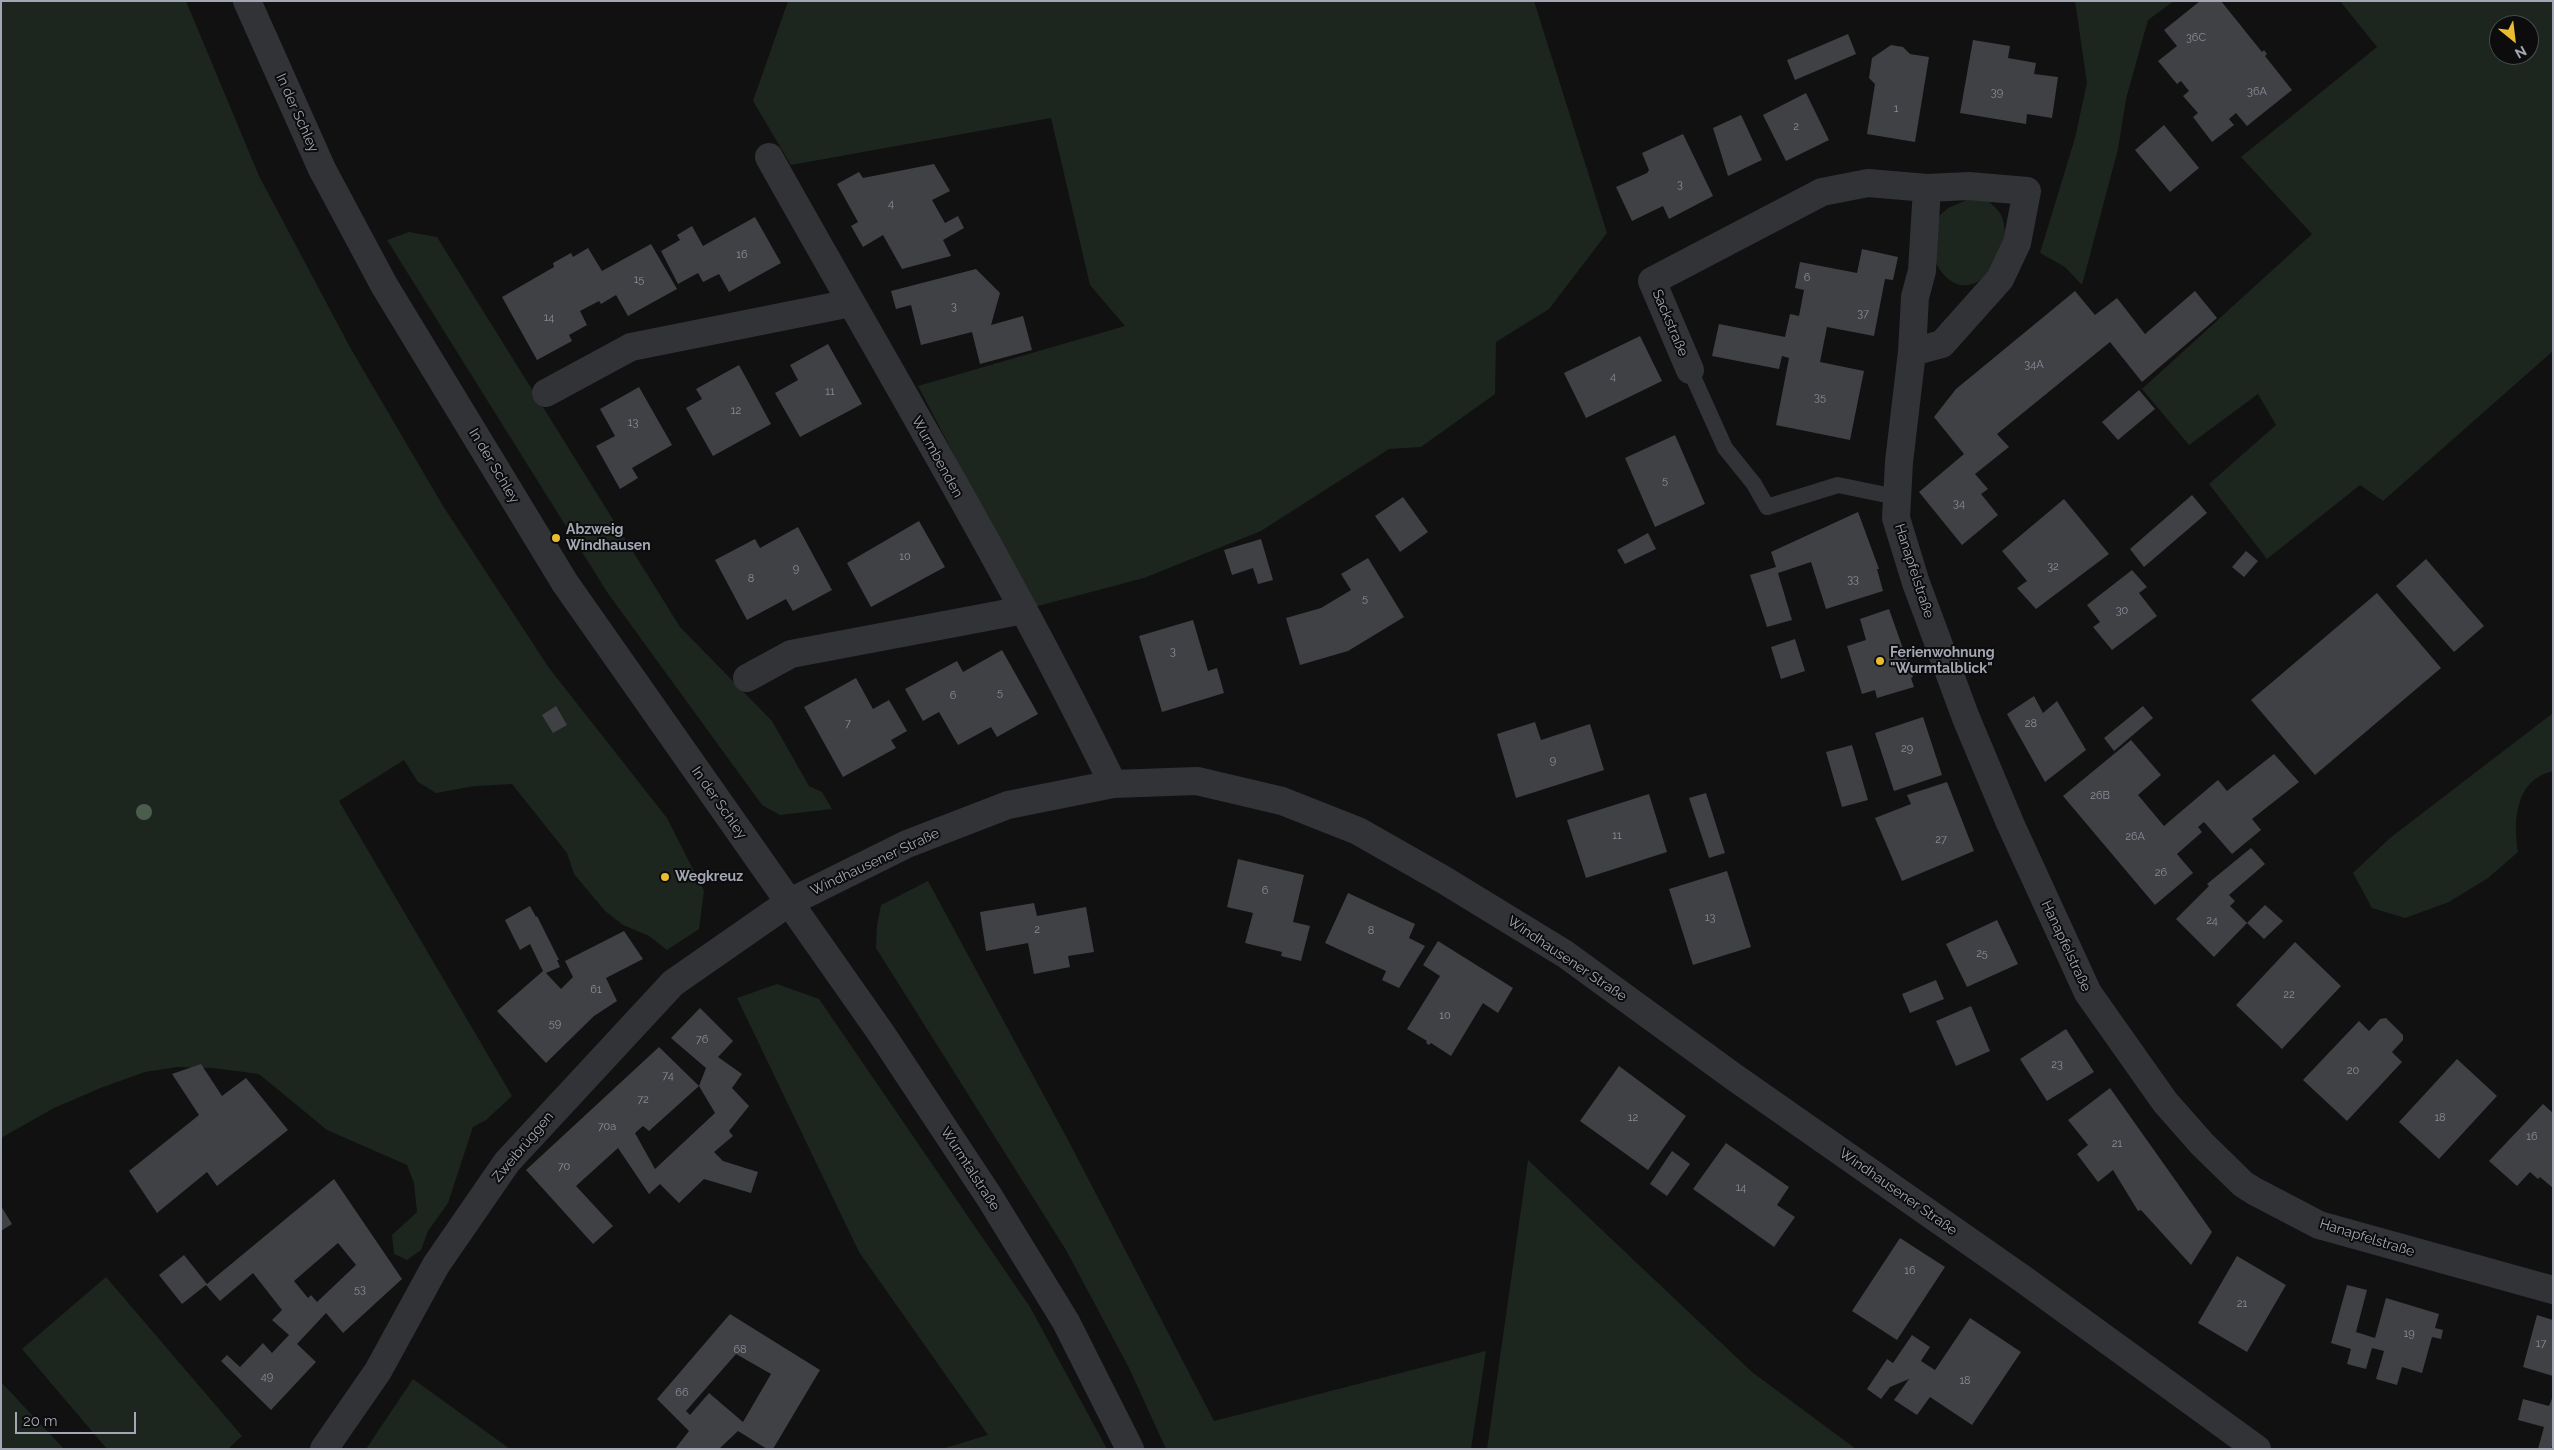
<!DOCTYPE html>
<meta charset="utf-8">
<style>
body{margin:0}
#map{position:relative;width:2554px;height:1450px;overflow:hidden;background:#111112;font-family:Raleway,sans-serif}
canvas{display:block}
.frame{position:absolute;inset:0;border:2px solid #a3a6b3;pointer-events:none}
.north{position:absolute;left:2489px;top:15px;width:50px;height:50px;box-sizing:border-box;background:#0c0c0d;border:1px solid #484a4f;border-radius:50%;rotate:151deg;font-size:14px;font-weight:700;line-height:20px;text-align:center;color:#a3a6b3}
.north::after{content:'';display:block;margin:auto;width:18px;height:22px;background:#eabd31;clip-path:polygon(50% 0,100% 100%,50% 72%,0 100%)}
.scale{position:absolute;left:15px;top:1412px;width:121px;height:22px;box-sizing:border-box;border:2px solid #a3a6b3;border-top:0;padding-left:6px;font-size:15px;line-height:18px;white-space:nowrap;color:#a3a6b3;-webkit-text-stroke:4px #0c0c0d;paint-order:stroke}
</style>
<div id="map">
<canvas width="2554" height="1450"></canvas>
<div class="frame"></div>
<div class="north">N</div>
<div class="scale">20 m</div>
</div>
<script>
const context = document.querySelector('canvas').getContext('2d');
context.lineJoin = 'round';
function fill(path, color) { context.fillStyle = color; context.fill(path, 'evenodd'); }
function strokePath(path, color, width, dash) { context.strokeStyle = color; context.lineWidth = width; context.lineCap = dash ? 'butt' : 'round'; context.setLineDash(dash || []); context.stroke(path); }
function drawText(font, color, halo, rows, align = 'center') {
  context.font = font + ' Raleway,sans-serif'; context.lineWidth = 4; context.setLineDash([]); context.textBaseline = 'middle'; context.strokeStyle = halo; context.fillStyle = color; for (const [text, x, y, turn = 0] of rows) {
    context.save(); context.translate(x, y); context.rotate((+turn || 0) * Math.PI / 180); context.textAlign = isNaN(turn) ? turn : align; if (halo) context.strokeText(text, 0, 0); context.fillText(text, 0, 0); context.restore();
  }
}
const green = new Path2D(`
 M 1,1 L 186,1 L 259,176 L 351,349 L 443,506 L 549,668 L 667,818 L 704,891 L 699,929 L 667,950 L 649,936 L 623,925 L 605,911 L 574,874 L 567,853 L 512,784 L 475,786 L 436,793 L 418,782 L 404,760 L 339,801 L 512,1096 L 486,1120 L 473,1127 L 448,1203 L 428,1231 L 421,1250 L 407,1260 L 394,1254 L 392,1235 L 417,1212 L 414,1183 L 407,1165 L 327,1130 L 259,1074 L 213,1068 L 177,1067 L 145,1072 L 103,1087 L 54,1108 L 1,1138 Z
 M 788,1 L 1534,1 L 1607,233 L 1549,309 L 1496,342 L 1495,394 L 1421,447 L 1389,449 L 1261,531 L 1144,578 L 1034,607 L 918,386 L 1125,326 L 1090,285 L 1051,118 L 791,165 L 753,101 Z
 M 2075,1 L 2174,1 L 2148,20 L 2126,99 L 2118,149 L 2082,285 L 2065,267 L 2040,253 L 2075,138 L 2087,83 Z
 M 2340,1 L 2553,1 L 2553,351 L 2383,501 L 2360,485 L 2267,559 L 2209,484 L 2276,425 L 2258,394 L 2189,445 L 2142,389 L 2312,234 L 2241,157 L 2377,47 ZM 2499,25 L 2529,25 L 2529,55 L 2499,55 Z
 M 1971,198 L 1986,198 C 1990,203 1998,209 2001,215 C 2017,249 1977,307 1946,277 C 1941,272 1935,264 1935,257 C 1934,244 1936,230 1937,218 L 1948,208 Z
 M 409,232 L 437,237 L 680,627 L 772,721 L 809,786 L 822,792 L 832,809 L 780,815 L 762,805 L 607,592 L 387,240 Z
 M 2553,713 L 2553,771 C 2515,780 2513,820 2518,852 L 2488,878 L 2449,902 L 2405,918 L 2372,908 L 2353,873 L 2390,838 Z
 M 928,881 L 1068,1140 L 1214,1421 L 1486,1351 L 1471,1449 L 1166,1449 L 1129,1368 L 1066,1250 L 876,948 L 877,926 L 881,905 Z
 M 777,984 L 819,999 L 1030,1307 L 1107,1449 L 942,1449 L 988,1435 L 859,1252 L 737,998 Z
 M 1528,1160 L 1752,1372 L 1856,1449 L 1487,1449 Z
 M 106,1277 L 242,1436 L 228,1449 L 107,1449 L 22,1349 Z
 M 413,1379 L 510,1449 L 366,1449 Z
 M 1,1382 L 64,1449 L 1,1449 Z`);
const building = new Path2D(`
 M 2200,1 L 2221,1 L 2262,52 L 2264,50 L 2267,54 L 2265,56 L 2292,90 L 2247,126 L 2236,113 L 2229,119 L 2234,125 L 2212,142 L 2193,117 L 2198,113 L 2183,96 L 2189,91 L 2181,81 L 2177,84 L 2158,61 L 2177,46 L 2164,30 Z
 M 1848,34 L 1856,54 L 1795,80 L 1787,60 Z
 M 1973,40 L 2010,46 L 2008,58 L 2036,63 L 2034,74 L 2058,77 L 2052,118 L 2027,114 L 2026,124 L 1960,113 Z
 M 1891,45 L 1903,47 L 1910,54 L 1929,57 L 1915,142 L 1867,134 L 1875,84 L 1869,78 L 1872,58 Z
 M 1806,93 L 1829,140 L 1786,161 L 1763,115 Z
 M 1741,115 L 1762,160 L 1728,176 L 1713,128 Z
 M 2164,125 L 2199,168 L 2170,192 L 2135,150 Z
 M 1683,134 L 1713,196 L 1669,219 L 1663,206 L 1632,221 L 1616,187 L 1647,173 L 1649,170 L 1642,153 Z
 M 934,164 L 950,191 L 932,200 L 945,223 L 958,216 L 964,228 L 943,240 L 951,256 L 902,269 L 883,235 L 863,247 L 851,226 L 858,222 L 837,184 L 859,172 L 863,178 Z
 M 755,217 L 781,263 L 729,292 L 719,274 L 703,282 L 698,273 L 678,284 L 661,251 L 680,240 L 677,235 L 692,226 L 703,246 Z
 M 651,244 L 677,289 L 628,316 L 616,295 L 601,304 L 599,301 L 580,311 L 587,325 L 569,335 L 572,341 L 537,360 L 502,297 L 554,267 L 553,263 L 571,253 L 573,257 L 588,248 L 602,271 Z
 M 1862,249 L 1898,257 L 1893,280 L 1885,279 L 1874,336 L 1827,327 L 1820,362 L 1864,371 L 1850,440 L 1776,425 L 1789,358 L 1782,356 L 1779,369 L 1712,356 L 1719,324 L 1785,337 L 1790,314 L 1799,316 L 1804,290 L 1795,288 L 1800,262 L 1857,273 Z
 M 976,269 L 1000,293 L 991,325 L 1023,316 L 1032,350 L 980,364 L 972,332 L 921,345 L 911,305 L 896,309 L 891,291 Z
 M 2075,291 L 2095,315 L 2117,298 L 2145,334 L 2195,291 L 2217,318 L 2142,382 L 2110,342 L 1997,434 L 2009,447 L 1975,474 L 1988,489 L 1981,494 L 1998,515 L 1962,545 L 1919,492 L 1964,454 L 1934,417 L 1956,389 Z
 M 1640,336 L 1662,381 L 1586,418 L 1564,373 Z
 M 828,344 L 862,404 L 800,437 L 775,393 L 798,380 L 790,365 Z
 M 739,365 L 771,424 L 713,456 L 686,408 L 702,399 L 696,389 Z
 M 639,387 L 672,445 L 632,468 L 638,478 L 620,489 L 596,446 L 615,436 L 600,409 Z
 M 2139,390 L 2155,409 L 2118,440 L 2102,422 Z
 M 1675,435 L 1705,504 L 1655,527 L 1625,458 Z
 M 2192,495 L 2207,513 L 2144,567 L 2130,549 Z
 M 1403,497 L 1428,532 L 1400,552 L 1375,516 Z
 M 2064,499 L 2109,554 L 2036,609 L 2017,588 L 2027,581 L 2002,551 Z
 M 1858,512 L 1879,569 L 1877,569 L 1883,591 L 1826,609 L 1811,562 L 1778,573 L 1792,620 L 1767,627 L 1750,575 L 1776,567 L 1771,552 Z
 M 919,521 L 945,567 L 871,607 L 847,563 Z
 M 798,527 L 832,590 L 793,611 L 786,599 L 747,620 L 715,560 L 755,539 L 760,548 Z
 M 1648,533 L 1656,549 L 1625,564 L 1617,550 Z
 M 1261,539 L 1273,580 L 1258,584 L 1253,568 L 1232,575 L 1224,550 Z
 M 2246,551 L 2258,561 L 2244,577 L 2232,567 Z
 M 1368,558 L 1404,617 L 1348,651 L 1300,665 L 1286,618 L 1321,608 L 1351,590 L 1341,574 Z
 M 2426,559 L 2484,626 L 2454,652 L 2396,586 Z
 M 2132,570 L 2147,587 L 2139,593 L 2157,616 L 2112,650 L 2093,627 L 2100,622 L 2087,605 Z
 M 2377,593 L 2441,668 L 2315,775 L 2251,700 Z
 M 1889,609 L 1913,677 L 1911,678 L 1914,687 L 1877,698 L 1875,690 L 1862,694 L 1847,646 L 1866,640 L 1860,619 Z
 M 1193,620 L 1208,671 L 1217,668 L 1224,693 L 1162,712 L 1139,636 Z
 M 1795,639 L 1805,671 L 1781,679 L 1771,647 Z
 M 1002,650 L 1038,714 L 997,737 L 991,727 L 958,745 L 939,712 L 923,721 L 905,689 L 957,661 L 963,672 Z
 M 856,678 L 873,709 L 889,700 L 907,731 L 891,740 L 896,748 L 843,777 L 804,707 Z
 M 2034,696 L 2043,713 L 2057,701 L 2086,750 L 2045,782 L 2007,714 Z
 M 556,706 L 567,725 L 553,733 L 542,715 Z
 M 2143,706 L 2153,718 L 2114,751 L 2104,738 Z
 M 1923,717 L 1942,775 L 1894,791 L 1875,733 Z
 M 1535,722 L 1541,740 L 1590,724 L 1604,770 L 1516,798 L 1497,734 Z
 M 2131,740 L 2161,775 L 2138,795 L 2164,826 L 2218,780 L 2227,791 L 2274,754 L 2299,782 L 2252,819 L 2261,830 L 2232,854 L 2204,822 L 2198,827 L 2202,832 L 2177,854 L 2193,873 L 2155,905 L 2063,796 Z
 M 1852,745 L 1868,800 L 1842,807 L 1826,752 Z
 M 1947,782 L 1974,851 L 1902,881 L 1875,818 L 1911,804 L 1907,795 Z
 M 1706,793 L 1725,853 L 1709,858 L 1689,798 Z
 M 1649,794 L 1667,852 L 1586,878 L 1567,820 Z
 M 2251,848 L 2265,864 L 2229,895 L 2235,901 L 2230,906 L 2247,923 L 2214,957 L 2176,919 L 2209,886 L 2207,884 Z
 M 1238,859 L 1304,875 L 1293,922 L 1310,926 L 1301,961 L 1281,956 L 1282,952 L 1245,943 L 1253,913 L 1227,907 Z
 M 1727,871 L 1751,947 L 1693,965 L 1669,889 Z
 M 1348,893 L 1415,924 L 1409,938 L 1425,946 L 1399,988 L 1382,980 L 1386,971 L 1325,943 Z
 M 1034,903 L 1037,916 L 1086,907 L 1094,952 L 1068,956 L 1070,967 L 1034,974 L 1028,943 L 986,951 L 980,912 Z
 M 2265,905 L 2283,921 L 2264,939 L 2247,923 Z
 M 530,906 L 536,917 L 537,916 L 559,960 L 557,960 L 560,967 L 546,973 L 561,989 L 573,977 L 565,961 L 624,931 L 643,959 L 606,978 L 617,1001 L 594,1016 L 546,1063 L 497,1011 L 543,971 L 530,944 L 520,950 L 505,920 Z
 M 1997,920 L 2018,964 L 1967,987 L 1946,944 Z
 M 1438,941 L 1513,988 L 1498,1013 L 1483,1003 L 1451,1056 L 1431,1043 L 1429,1045 L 1426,1043 L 1427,1041 L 1407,1029 L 1440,976 L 1423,965 Z
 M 2295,942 L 2341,986 L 2282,1049 L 2236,1005 Z
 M 1936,980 L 1944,999 L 1910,1013 L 1902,994 Z
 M 1971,1006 L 1990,1051 L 1956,1066 L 1936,1021 Z
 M 700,1008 L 733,1041 L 718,1057 L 742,1074 L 732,1088 L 749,1106 L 729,1131 L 733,1136 L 714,1152 L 723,1161 L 758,1172 L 751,1193 L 704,1179 L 679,1203 L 660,1184 L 649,1194 L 618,1148 L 576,1186 L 613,1226 L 593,1244 L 526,1170 L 659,1047 L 699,1086 L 706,1068 L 671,1038 ZM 699,1086 L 715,1113 L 655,1169 L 635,1133 L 643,1126 L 649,1131 Z
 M 2386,1018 L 2403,1035 L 2403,1040 L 2392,1052 L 2402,1062 L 2347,1121 L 2303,1080 L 2359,1021 L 2369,1031 L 2380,1019 Z
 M 2066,1029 L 2094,1072 L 2047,1101 L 2020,1059 Z
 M 2457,1059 L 2497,1096 L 2439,1159 L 2399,1122 Z
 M 201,1064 L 222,1096 L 246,1078 L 288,1130 L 217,1186 L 207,1172 L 157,1213 L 129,1171 L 199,1115 L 172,1074 Z
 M 1619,1066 L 1686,1116 L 1648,1170 L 1580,1121 Z
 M 2110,1088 L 2212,1232 L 2191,1265 L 2141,1210 L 2138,1211 L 2113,1170 L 2098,1182 L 2077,1154 L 2088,1145 L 2068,1120 Z
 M 2543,1104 L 2553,1113 L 2553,1188 L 2540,1177 L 2538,1179 L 2530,1172 L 2517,1186 L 2489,1161 Z
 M 1726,1143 L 1789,1187 L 1777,1205 L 1795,1217 L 1774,1247 L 1693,1189 Z
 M 1672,1151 L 1690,1164 L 1667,1196 L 1650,1184 Z
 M 334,1179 L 402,1279 L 343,1333 L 326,1313 L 297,1344 L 316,1362 L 271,1410 L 221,1361 L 227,1355 L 240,1367 L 263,1343 L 272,1353 L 289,1335 L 272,1320 L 282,1310 L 253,1273 L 220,1301 L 206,1285 L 182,1304 L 159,1275 L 184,1255 L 207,1284 ZM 338,1243 L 356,1265 L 317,1302 L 311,1295 L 308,1298 L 294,1281 Z
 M 1,1206 L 12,1224 L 1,1231 Z
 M 1900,1238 L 1945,1267 L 1897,1340 L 1852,1311 Z
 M 2237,1256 L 2286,1285 L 2247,1352 L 2198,1323 Z
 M 2347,1285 L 2367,1290 L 2356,1332 L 2375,1338 L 2386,1298 L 2439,1314 L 2435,1328 L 2443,1330 L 2441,1339 L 2432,1337 L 2422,1373 L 2402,1367 L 2397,1385 L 2376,1379 L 2384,1351 L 2372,1348 L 2366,1369 L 2347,1364 L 2351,1349 L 2331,1343 Z
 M 730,1314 L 820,1370 L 773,1449 L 767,1449 L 738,1431 L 719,1449 L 675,1449 L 689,1431 L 657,1399 ZM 736,1354 L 771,1374 L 743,1422 L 709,1393 L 690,1415 L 686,1411 Z
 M 2537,1315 L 2553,1320 L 2553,1376 L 2523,1367 Z
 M 1970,1318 L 2021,1352 L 1972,1425 L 1930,1397 L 1917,1415 L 1894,1400 L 1909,1379 L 1890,1387 L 1881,1399 L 1867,1389 L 1887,1359 L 1893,1363 L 1912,1335 L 1930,1347 L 1921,1361 L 1935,1370 Z
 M 2553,1396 L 2553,1443 L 2551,1449 L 2538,1449 L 2544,1427 L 2518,1420 L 2523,1399 L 2549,1406 Z`);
const service = new Path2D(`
 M 1690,370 L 1725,448 L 1754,484 L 1767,507 L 1838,485 L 1896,497`);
const minor = new Path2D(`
 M 769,157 C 885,365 1009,570 1113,784
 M 1912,352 L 1915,297 L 1922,271 L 1927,188
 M 1690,370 L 1652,281 L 1822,192 L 1868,183 L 1927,188 L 1969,186 L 2027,191 L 2017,243 L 2000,279 L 1942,344 L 1912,352 L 1899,462 L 1896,518 L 1916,583 L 1966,718 L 2010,823 L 2088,993 L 2165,1102 L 2202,1144 L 2243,1184 L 2254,1191 L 2319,1225 L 2553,1290
 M 546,393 L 631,347 L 851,303
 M 747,678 L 791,654 L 1024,610`);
const tertiary = new Path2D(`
 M 247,1 L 322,169 L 384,285 L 565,583 L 881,1033 L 990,1198 L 1066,1322 L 1130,1449
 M 324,1449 L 378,1371 L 436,1265 L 507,1162 L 673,983 L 788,903 L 907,844 L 1008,805 L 1113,784 L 1197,781 L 1282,801 L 1358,831 L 1444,880 L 1565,954 L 1734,1077 L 2023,1279 L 2257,1449`);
const trees = [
 [144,812]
];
const markers = [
 [556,538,5,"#eabd31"],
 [1880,661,5,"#eabd31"],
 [665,877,5,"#eabd31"]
];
const numberNames = [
 ["36C",2196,38],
 ["36A",2257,92],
 ["39",1997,93],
 ["1",1896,109],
 ["2",1796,127],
 ["3",1680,185],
 ["4",891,204],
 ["16",742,255],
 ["6",1807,278],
 ["15",639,280],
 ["3",954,307],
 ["37",1863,314],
 ["14",549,318],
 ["34A",2034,365],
 ["4",1613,377],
 ["11",830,392],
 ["35",1820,398],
 ["12",736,411],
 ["13",633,423],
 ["5",1665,481],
 ["34",1959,504],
 ["10",905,557],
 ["32",2053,567],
 ["9",796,569],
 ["8",751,579],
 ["33",1853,580],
 ["5",1365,599],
 ["30",2122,611],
 ["3",1173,652],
 ["5",1000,693],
 ["6",953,696],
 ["7",848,724],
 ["28",2031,724],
 ["29",1907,749],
 ["9",1553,761],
 ["26B",2100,796],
 ["11",1617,836],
 ["26A",2135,837],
 ["27",1941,840],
 ["26",2161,873],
 ["6",1265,891],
 ["13",1710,918],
 ["24",2212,921],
 ["2",1037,930],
 ["8",1371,931],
 ["25",1982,954],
 ["61",596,990],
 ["22",2289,995],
 ["10",1445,1016],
 ["59",555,1024],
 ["76",702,1040],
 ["23",2057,1065],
 ["20",2353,1071],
 ["74",668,1076],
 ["72",643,1100],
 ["12",1633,1118],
 ["18",2440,1118],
 ["70a",607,1127],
 ["16",2532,1137],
 ["21",2117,1144],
 ["70",564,1167],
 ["14",1741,1188],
 ["16",1910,1271],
 ["53",360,1290],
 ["21",2242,1304],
 ["19",2409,1334],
 ["17",2541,1344],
 ["68",740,1350],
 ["49",267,1377],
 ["18",1965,1381],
 ["66",682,1393]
];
const streetNames = [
 ["In der Schley",297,113,66],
 ["Sackstraße",1670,323,67],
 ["Wurmbenden",937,457,61],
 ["In der Schley",494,466,59],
 ["Hanapfelstraße",1914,571,72],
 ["In der Schley",719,803,55],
 ["Windhausener Straße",875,862,-25],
 ["Hanapfelstraße",2066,946,65],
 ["Windhausener Straße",1567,959,34],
 ["Zweibrüggen",523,1147,-50],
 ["Wurmtalstraße",970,1169,57],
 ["Windhausener Straße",1898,1192,35],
 ["Hanapfelstraße",2367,1238,17]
];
const poiNames = [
 ["Abzweig",566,530],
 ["Windhausen",566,546],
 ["Ferienwohnung",1890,653],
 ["\"Wurmtalblick\"",1890,669],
 ["Wegkreuz",675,877]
];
fill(green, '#1d251f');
fill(building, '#404145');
strokePath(service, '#323337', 16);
strokePath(minor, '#323337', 28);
strokePath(tertiary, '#323337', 28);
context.fillStyle = '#4b5e4e';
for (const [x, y] of trees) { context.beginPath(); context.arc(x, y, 8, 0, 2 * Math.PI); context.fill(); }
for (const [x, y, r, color] of markers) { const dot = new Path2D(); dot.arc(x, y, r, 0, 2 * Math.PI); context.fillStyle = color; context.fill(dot); strokePath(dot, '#0c0c0d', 2); }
drawText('11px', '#8a8d98', null, numberNames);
drawText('14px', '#a3a6b3', '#0c0c0d', streetNames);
drawText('bold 14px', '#a3a6b3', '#0c0c0d', poiNames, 'left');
</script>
